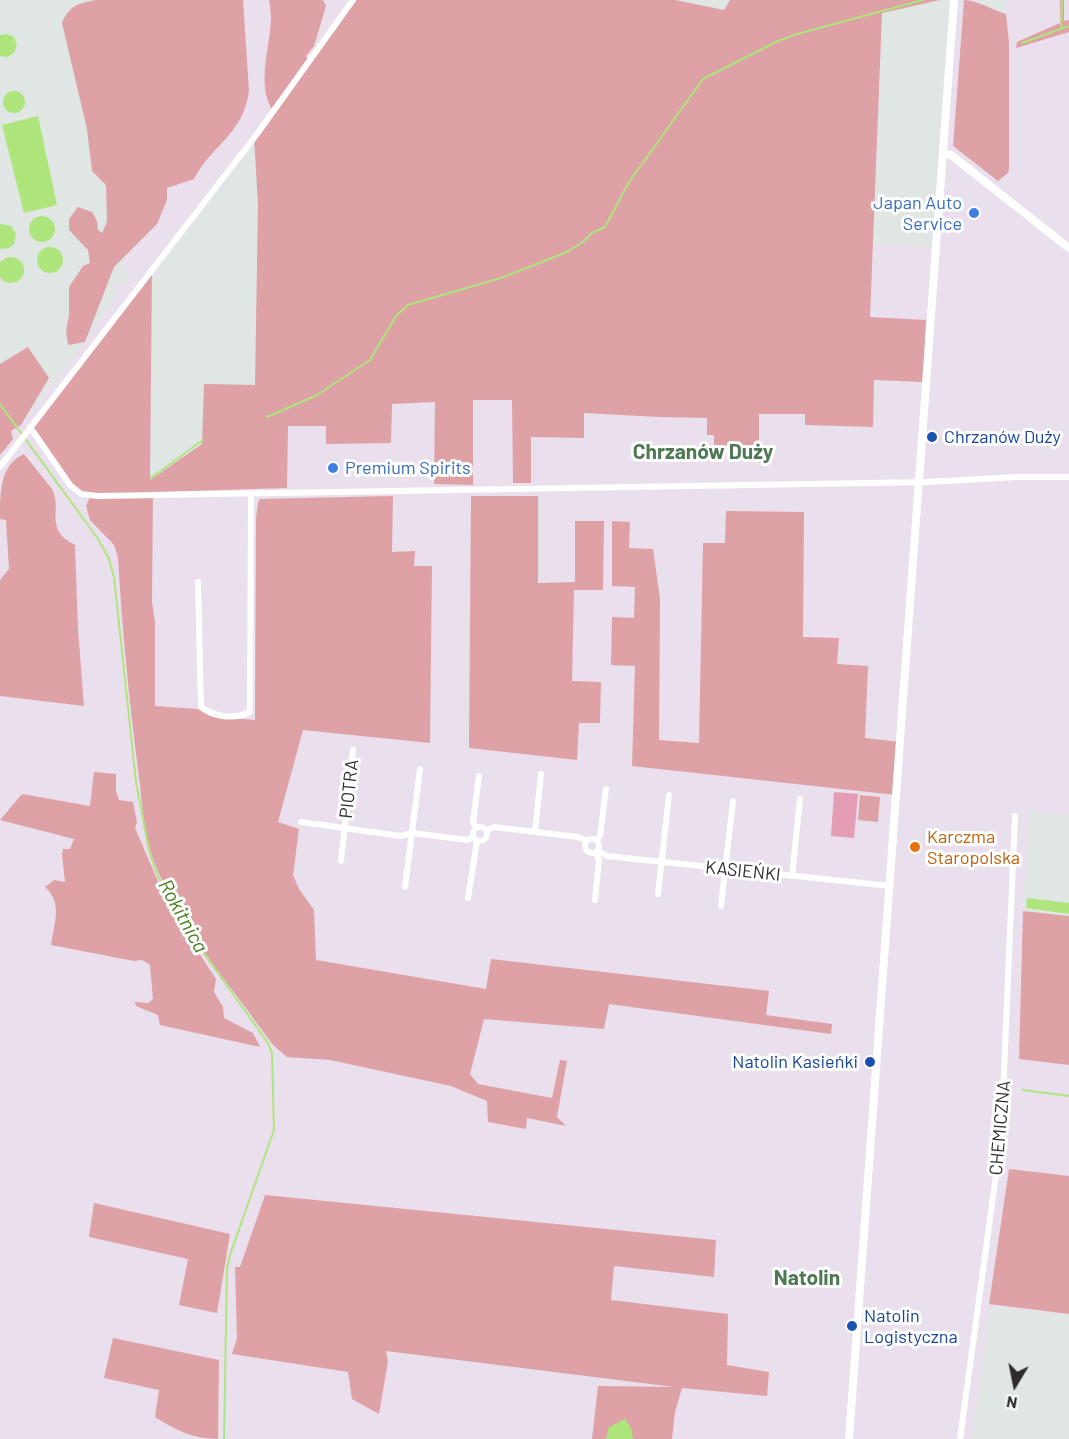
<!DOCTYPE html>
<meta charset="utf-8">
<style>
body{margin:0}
#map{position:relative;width:1069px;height:1439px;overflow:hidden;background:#eadfec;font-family:Barlow,sans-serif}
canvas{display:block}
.north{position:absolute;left:985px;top:1355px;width:60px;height:60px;-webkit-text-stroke:4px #fff;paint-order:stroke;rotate:190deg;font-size:16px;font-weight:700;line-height:24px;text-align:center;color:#2c2c2c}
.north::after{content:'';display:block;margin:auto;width:21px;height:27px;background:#2c2c2c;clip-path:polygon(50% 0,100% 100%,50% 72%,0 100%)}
</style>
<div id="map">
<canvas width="1069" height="1439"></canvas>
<div class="north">N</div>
</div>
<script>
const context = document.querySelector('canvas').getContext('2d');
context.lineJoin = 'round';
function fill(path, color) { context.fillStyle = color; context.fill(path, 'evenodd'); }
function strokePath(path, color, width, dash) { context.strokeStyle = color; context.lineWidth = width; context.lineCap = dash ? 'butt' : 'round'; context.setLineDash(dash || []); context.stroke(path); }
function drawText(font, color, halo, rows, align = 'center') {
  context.font = font + ' Barlow,sans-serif'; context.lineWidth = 6; context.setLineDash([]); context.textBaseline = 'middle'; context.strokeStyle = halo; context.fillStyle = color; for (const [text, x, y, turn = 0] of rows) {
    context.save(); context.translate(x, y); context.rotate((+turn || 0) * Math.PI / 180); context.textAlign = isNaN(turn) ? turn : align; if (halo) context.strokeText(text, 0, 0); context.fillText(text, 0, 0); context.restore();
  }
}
const industrial = new Path2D(`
 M 0,0 L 119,0 L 97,140 L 128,282 L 124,286 L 118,282 L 112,284 L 118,294 L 85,342 L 21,425 L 0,394 Z
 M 675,0 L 730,0 L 725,10 Z
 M 940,0 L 950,0 L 932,247 L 874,243 L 882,12 Z
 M 974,0 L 1006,0 L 1006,14 L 983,7 Z
 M 254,137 L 258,204 L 255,385 L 202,444 L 150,481 L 152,269 Z
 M 1029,811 L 1069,816 L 1069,916 L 1023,911 Z
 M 990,1306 L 1069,1315 L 1069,1439 L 972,1439 Z`);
const green = new Path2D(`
 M 96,0 L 243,0 L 249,91 C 243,135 212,144 194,179 L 167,188 L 167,200 L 157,224 L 114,267 L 85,342 L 68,345 L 66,331 L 69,315 L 69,287 L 83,266 L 90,263 L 88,250 L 69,230 L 69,219 L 78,207 L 92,212 L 97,221 L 98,230 L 102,233 L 107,222 L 106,185 L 92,171 L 87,129 L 62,23 C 70,5 77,4 96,0 Z
 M 269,0 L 323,0 L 326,6 L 314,46 L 306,56 L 309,63 L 353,0 L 675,0 L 724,10 L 730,0 L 940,0 L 882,13 L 870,317 L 926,320 L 923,382 L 874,380 L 873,427 L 805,425 L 805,414 L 759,414 L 759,447 L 714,447 L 714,435 L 707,435 L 707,418 L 659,417 L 584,413 L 584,438 L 531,437 L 531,483 L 513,483 L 512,400 L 473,400 L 473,485 L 434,484 L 435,402 L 392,404 L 391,443 L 326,444 L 326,426 L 288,426 L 287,488 L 153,492 L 152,602 L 155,622 L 155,706 L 198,709 L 211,716 L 255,720 L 256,518 L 258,502 L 260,499 L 393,496 L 392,552 L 415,551 L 414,566 L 432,566 L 430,743 L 303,730 L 278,822 L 299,829 L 293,875 L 299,889 L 314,910 L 316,960 L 486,989 L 491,959 L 769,991 L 766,1015 L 832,1024 L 831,1034 L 609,1004 L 604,1029 L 484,1019 L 470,1074 L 478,1084 L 552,1098 L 560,1060 L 567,1061 L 557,1117 L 566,1126 L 527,1118 L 526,1129 L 488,1122 L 487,1101 L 451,1086 L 330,1060 L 287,1057 L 273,1045 C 231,986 179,928 153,859 C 143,831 142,799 138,769 C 129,699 122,628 118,557 L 114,545 L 90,520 L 86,506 L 91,495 L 81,494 L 70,485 L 30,427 L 152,269 L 150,480 L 202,444 L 204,384 L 255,385 L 258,204 L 254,137 L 273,111 C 256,86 270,47 271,19 C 271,13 270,6 269,0 Z
 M 964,0 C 976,0 993,10 1006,14 L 1009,43 L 1009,169 L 1008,173 L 998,181 L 953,146 Z
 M 1060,0 L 1064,0 L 1064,21 L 1069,20 L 1069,32 L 1016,48 L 1017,42 L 1060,23 Z
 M 28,347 L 49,378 L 21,425 L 11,431 L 13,439 L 0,455 L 0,364 Z
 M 24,454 L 52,489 C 63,511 43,529 75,545 L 78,629 L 84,706 L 0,696 L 0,580 L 9,569 L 6,520 L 0,519 C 0,491 0,465 24,454 Z
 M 471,496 L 538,496 L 538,583 L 575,582 L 575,521 L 604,521 L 603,590 L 574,590 L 572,681 L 601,682 L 600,723 L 579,723 L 577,760 L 469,748 Z
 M 726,511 L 804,512 L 803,637 L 839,638 L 837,664 L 868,666 L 865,738 L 900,742 L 896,795 L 632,766 L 635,666 L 611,665 L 612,617 L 634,618 L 635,587 L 612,586 L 612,521 L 630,522 L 629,548 L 653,549 L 660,599 L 659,740 L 699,743 L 703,543 L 725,543 Z
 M 94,772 L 116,774 L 116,791 L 119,800 L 133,802 L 137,822 L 135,828 L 170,909 L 216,979 L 214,992 L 223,1007 L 224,1018 L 253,1033 L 260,1047 L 160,1025 L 158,1015 L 136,1006 L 135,1002 L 148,1003 L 153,999 L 150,965 L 142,960 L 134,961 L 51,945 C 54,924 63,903 45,887 L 54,880 L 65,882 L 62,855 L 63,849 L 70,849 L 74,839 L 0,820 L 22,794 L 90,806 Z
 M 860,795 L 880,797 L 878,822 L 858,820 Z
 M 1023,911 L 1069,916 L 1069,1065 L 1019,1059 Z
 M 1009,1169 L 1069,1176 L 1069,1314 L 989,1304 Z
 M 265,1195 L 716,1240 L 714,1277 L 614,1266 L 611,1300 L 728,1314 L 727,1365 L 769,1372 L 767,1396 L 682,1388 L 675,1412 L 672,1439 L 592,1439 L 598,1386 L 674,1387 L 386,1351 L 388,1361 L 379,1414 L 352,1399 L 348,1372 L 232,1354 L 237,1338 L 235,1267 L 240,1267 Z
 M 94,1203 L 230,1234 L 217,1313 L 179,1305 L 188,1259 L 89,1237 Z
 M 113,1338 L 219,1360 L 218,1439 C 193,1439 176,1430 155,1417 L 159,1390 L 104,1378 Z`);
const pitch = new Path2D(`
 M 834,792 L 858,794 L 854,838 L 831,836 Z`);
const water = new Path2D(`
 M 7,34 L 14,37 L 17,45 L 14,53 L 7,57 L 0,56 L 0,35 Z
 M3 102a11 11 0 1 1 22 0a11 11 0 1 1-22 0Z
 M 38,116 L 57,205 L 24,213 L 2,125 Z
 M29 229a13 13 0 1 1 26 0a13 13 0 1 1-26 0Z
 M 0,224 L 11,226 L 16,234 L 14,244 L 9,248 L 0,249 Z
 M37 260a13 13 0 1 1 26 0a13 13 0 1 1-26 0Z
 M-2 270a13 13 0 1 1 26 0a13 13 0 1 1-26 0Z
 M 1027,898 L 1069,903 L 1069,914 L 1026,908 Z
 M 625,1419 L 631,1428 L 633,1439 L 606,1439 L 609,1427 Z`);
const stream = new Path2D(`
 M 1061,27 L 1062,0
 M 1022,43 L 1069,26
 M 0,404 L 98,539 L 109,559 L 114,577 L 136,782 L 149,851 L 158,876 L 183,924 L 268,1043 L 272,1053 L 274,1130 L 230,1255 L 227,1268 L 224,1439
 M 267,417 L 317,395 L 370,360 L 396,316 L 408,305 L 501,278 L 567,252 L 583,242 L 592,233 L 605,227 L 629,182 L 703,79 L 776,42 L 797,34 L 923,0
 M 151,478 L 203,440
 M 1023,1090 L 1069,1096`);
const minor = new Path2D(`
 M 30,427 L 70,485 L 81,494 L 98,496 L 927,482 L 1018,477 L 1069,477
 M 0,467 L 257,134 L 353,0
 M 198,582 L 201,707 C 214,717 234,720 250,712 L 251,494
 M 301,822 L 401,836 L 412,833 L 467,840 L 473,837
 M473 834a7 7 0 1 1 14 0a7 7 0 1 1-14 0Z
 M 476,827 L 473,822 L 479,776
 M 487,830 L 494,827 L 578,837 L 587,841
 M 535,832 L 541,774
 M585 846a7 7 0 1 1 14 0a7 7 0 1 1-14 0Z
 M 596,840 L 600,836 L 606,789
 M 598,851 L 607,856 L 890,886
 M 341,861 L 353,750
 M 792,876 L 800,799
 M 405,887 L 420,769
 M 658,894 L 669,795
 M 468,898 L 477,841
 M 595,900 L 599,860 L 596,853
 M 721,906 L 733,801
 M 960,1439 L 998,1160 L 1002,1118 L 1015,816`);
const tertiary = new Path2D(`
 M 943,153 L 951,155 L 1069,248
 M 849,1439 L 954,0`);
const markers = [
 [974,213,6,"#3f7fe0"],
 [932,437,6,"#1a4fb4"],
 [333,468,6,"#3f7fe0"],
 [915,847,6,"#e8710a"],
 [870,1062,6,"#1a4fb4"],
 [852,1326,6,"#1a4fb4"]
];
const shopNames = [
 ["Japan Auto",962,203],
 ["Service",962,224],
 ["Premium Spirits",345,468,"left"]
];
const transitNames = [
 ["Chrzanów Duży",944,437],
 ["Natolin Kasieńki",858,1062,"right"],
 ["Natolin",864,1316],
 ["Logistyczna",864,1337]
];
const streetNames = [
 ["PIOTRA",349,789,-84],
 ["KASIEŃKI",743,871,6],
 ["CHEMICZNA",1000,1128,-85]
];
const foodNames = [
 ["Karczma",927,837],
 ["Staropolska",927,858]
];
const waterNames = [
 ["Rokitnica",183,916,61]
];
const quarterNames = [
 ["Chrzanów Duży",703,452],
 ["Natolin",807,1278]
];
fill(industrial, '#dfe6e3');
fill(green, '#dea1a6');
fill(pitch, '#e49db4');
fill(water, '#aee57c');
strokePath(stream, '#aee57c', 2);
strokePath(minor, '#fff', 6);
strokePath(tertiary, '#fff', 8);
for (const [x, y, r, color] of markers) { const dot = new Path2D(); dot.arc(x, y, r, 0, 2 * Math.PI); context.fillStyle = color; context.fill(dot); strokePath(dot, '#fff', 2); }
drawText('18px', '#366cbe', '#fff', shopNames, 'right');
drawText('18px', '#164399', '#fff', transitNames, 'left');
drawText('18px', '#2c2c2c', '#fff', streetNames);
drawText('18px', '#c56008', '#fff', foodNames, 'left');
drawText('italic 20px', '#418018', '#fff', waterNames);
drawText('bold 21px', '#4f7953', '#fff', quarterNames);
</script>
